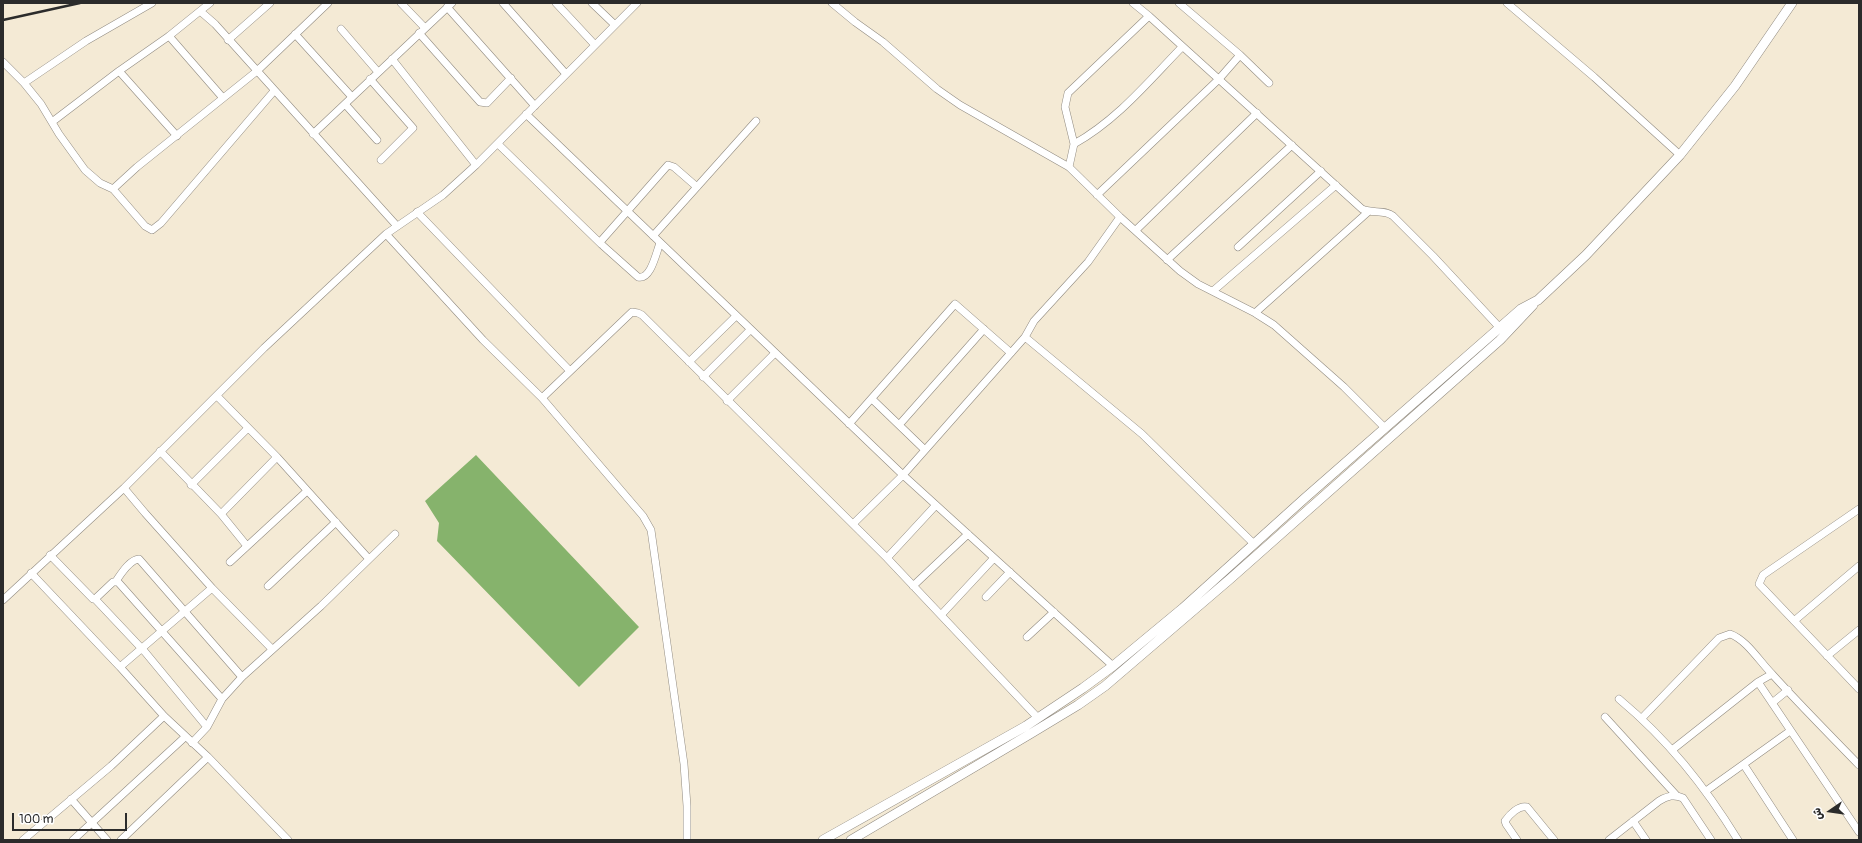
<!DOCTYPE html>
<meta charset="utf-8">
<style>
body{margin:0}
#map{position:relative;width:1862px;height:843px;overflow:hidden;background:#f4ead5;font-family:Pangolin,"Playpen Sans Arabic",sans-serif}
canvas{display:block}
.frame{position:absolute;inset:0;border:4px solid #2b2b2b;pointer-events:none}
.north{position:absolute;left:1810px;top:791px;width:40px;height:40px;-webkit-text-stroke:3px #fff;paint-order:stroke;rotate:257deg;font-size:11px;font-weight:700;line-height:16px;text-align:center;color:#2b2b2b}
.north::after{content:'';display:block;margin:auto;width:14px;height:18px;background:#2b2b2b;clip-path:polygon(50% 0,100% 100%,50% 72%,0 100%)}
.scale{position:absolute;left:12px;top:813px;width:115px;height:18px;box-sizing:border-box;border:2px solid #2b2b2b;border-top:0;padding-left:5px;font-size:12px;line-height:14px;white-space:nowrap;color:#2b2b2b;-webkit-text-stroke:3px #fff;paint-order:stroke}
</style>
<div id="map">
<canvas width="1862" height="843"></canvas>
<div class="frame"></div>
<div class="north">ش</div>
<div class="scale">100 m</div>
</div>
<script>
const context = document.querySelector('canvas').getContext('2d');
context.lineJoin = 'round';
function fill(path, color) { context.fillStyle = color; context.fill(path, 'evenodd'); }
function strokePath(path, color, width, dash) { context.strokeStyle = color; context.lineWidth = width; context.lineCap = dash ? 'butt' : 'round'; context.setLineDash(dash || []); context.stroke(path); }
const forest = new Path2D(`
 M 476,455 L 639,627 L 579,687 L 437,541 L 439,523 L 425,501 Z`);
const street = new Path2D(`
 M 401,3 L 425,28
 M 503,3 L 566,74
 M 556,3 L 595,45
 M 592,3 L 615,25
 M 832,3 L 855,22 L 883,42 L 937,89 L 960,105 L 1069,167 L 1120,217 L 1180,271 L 1198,284 L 1255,313 L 1274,325 L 1344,387 L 1385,428
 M 1507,3 L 1594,77 L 1680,155
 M 447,7 L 535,106
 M 200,11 L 210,3
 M 1149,16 L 1362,209 C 1373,214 1384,209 1393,216 L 1433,256 L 1500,328
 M 341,29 L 378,72
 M 419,33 L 480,102 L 487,103 L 511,78
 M 295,34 L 352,97
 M 169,36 L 223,98
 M 228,40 L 270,3
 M 1240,55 L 1269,83
 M 392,59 L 476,165
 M 3,62 L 24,83 L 41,104 L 59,134 L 85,170 L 100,183 L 113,189 L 145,226 L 152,230 L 161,223 L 274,91
 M 119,71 L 177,136
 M 370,79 L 413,128 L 381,160
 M 24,83 L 86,41 L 152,3
 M 345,104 L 377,140
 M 526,114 L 903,475 L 1113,666
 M 52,122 L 119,71 L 169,36 L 200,11 L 215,24 L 397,226
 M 313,134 L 452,3
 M 498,144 L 601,244
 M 1074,144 C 1117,120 1148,82 1182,47
 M 1069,167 L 1074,144 L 1065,107 L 1068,93 L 1149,16 L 1133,3
 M 113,189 L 137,167 L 257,71 L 328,3
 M 1097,195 L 1219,79 L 1240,55 L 1179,3
 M 417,212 L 570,371
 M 1136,230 L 1257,113
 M 386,234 L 483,340 L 542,398 L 643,516 L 651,530 L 684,764 L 687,806 L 687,840
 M 653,236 L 756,121
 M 660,243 C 656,253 651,280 638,277 L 601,244 L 601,241 L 668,165 L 674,167 L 697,187
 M 1238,247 L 1321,171
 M 1167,260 L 1292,145
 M 1213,291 L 1336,185
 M 1255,313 L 1368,212
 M 1025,337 L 1142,434 L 1254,544
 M 689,362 L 736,316
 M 703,377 L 750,330
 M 217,396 L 277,457 L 369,559
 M 542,398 L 632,312 L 638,313 L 642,315 L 887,558 L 1038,718
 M 872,399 L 925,450
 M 727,401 L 775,353
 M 849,424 L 955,304 L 1011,353
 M 899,425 L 984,329
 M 160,451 L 221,514 L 247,546
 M 191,485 L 248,428
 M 1859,509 L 1763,575 L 1759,584 L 1859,689
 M 221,514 L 277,457
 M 853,524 L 903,475 L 1025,337 L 1034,321 L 1088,262 L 1120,217
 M 50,555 L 93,599 L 95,599 L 145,652 L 207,727
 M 887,558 L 936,505
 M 230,562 L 307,491
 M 31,573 L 120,667 L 164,716 L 208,757 L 288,840
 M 116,581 C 121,574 129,560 139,559 L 242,677
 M 268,586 L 336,522
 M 913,586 L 968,534
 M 212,588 L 272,649
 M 986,597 L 1010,572
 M 95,599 L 113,582 L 118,582 L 222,699
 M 3,600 L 124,488 L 264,348 L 386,234 L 443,195 L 476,165 L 637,3
 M 941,615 L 994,558
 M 1794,621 L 1859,566
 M 1027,637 L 1054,612
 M 1827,656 L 1859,630
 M 120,667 L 212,588 L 145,513 L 124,488
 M 1758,682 L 1859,832
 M 1619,699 C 1668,740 1704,785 1738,840
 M 1772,703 L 1788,690
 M 1605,717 L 1677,796
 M 1642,718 L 1719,638 L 1730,634 C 1747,640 1759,661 1772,674 C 1800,705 1830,735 1859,765
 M 192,743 L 207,727 L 222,699 L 242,677 L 321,606 L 395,534
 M 1672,750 L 1758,682 L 1772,674
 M 1744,765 L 1793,840
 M 1706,791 L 1790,731
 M 71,799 L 107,840
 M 1633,821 L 1646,840
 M 23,840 L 111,766 L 164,716
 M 73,840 L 185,737
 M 121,840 L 208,757
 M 1517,840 L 1506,824 L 1505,821 C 1510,814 1519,805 1527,807 L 1554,840
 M 1609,840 L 1659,801 C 1667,796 1674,794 1683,798 L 1711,840`);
const secondary = new Path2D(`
 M 823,840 L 1026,726 L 1083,688 L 1113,666 L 1183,608 L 1305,498 L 1521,309 L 1538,300 L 1586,255 L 1680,155 L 1735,86 L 1792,3
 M 851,840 L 1030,734 L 1078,705 L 1105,686 L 1230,579 L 1500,340 L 1533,305`);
const rail = new Path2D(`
 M 3,20 L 80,3`);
fill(forest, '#86b36c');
strokePath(street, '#908a80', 8);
strokePath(secondary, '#908a80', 10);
strokePath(street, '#fff', 7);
strokePath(secondary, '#fff', 9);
strokePath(rail, '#2b2b2b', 2.5);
</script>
